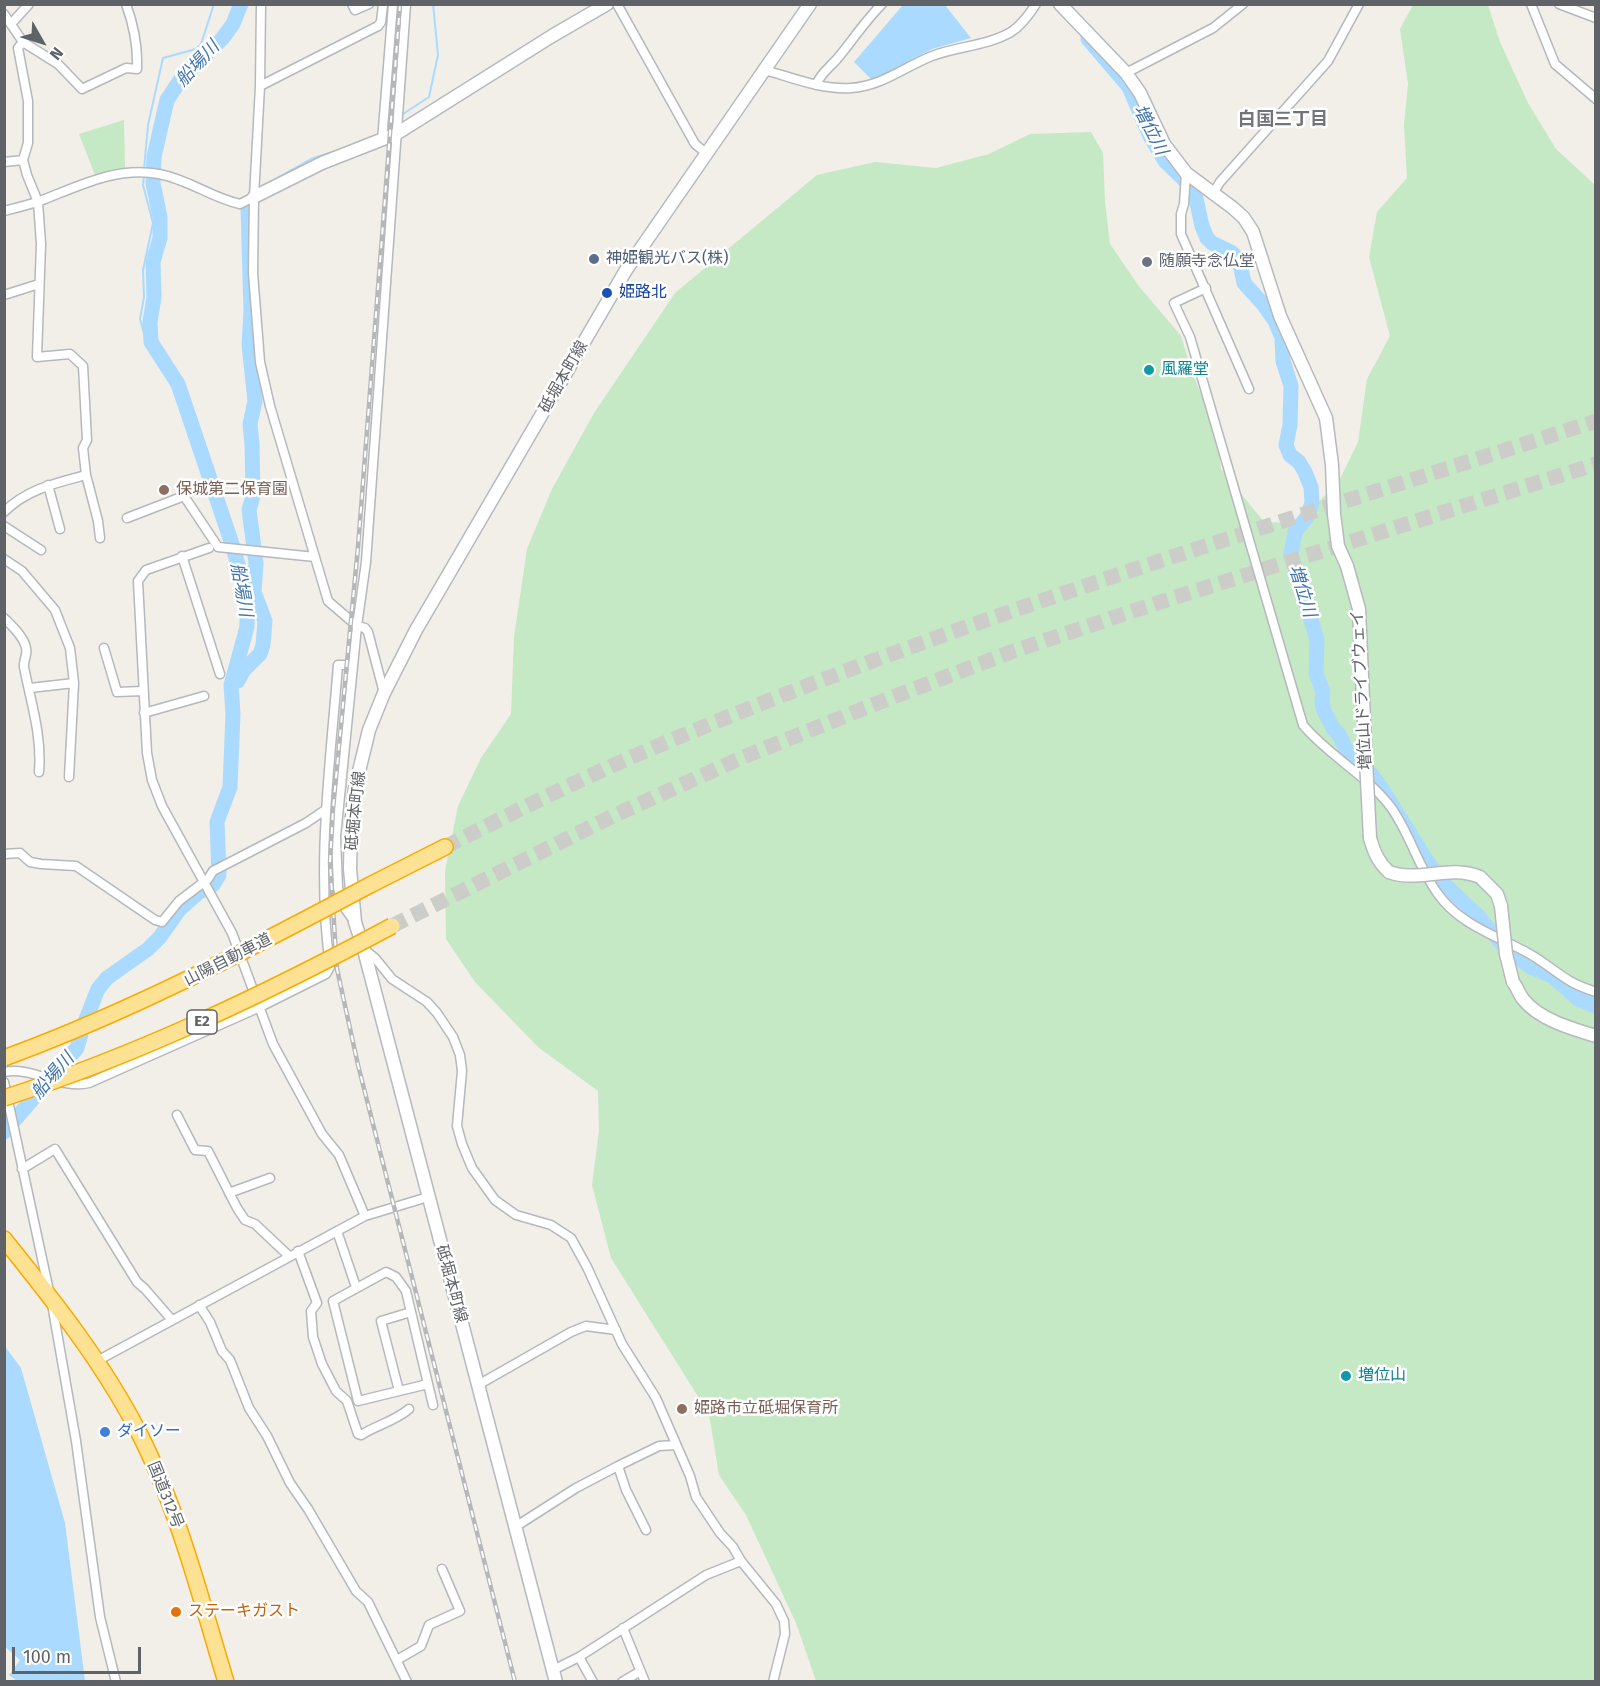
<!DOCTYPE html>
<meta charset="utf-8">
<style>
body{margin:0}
#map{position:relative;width:1600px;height:1686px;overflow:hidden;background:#f1efe8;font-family:"Fira Sans",sans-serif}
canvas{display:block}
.frame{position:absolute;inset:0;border:6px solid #5f6368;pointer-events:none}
.north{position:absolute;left:12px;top:12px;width:60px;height:60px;-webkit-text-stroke:4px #fff;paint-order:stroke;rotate:129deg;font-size:16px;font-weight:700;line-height:24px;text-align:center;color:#5f6368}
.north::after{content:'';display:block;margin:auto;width:21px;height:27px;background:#5f6368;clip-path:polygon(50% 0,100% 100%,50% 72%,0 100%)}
.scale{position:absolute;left:12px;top:1647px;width:129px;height:27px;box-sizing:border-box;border:3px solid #5f6368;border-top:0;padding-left:8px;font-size:18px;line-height:21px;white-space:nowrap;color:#5f6368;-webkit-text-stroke:4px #fff;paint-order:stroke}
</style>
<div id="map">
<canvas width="1600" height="1686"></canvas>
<div class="frame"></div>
<div class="north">N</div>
<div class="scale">100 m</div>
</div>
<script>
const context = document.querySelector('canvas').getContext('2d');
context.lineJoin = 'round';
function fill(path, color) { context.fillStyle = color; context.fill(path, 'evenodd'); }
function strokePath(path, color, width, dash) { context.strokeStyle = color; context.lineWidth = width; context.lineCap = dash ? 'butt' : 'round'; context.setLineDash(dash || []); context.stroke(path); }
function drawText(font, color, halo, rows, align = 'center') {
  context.font = font + ' "Fira Sans","Noto Sans JP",sans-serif'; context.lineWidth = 5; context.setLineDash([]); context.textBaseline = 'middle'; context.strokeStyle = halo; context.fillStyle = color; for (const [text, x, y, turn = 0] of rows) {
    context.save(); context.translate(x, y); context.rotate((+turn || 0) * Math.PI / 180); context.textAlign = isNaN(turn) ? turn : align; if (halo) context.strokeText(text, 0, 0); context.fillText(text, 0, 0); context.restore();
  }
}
const green = new Path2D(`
 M 1413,5 L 1488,5 L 1500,42 L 1528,103 L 1556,149 L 1595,185 L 1595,1681 L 816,1681 L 796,1623 L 746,1515 L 719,1475 L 709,1414 L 611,1258 L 592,1185 L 599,1131 L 598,1091 L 538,1047 L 475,982 L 446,939 L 445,871 L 458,806 L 481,758 L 511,714 L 514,637 L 527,549 L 552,489 L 594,413 L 675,293 L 817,175 L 875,162 L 936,168 L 989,154 L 1030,134 L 1091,132 L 1103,153 L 1105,202 L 1110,244 L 1138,285 L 1181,336 L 1193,375 L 1216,429 L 1221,469 L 1264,522 L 1298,523 L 1339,481 L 1358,442 L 1367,379 L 1390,336 L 1369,257 L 1377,212 L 1407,178 L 1404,125 L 1408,84 L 1400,29 Z
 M 124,120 L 125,168 L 95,175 L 79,134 Z`);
const water = new Path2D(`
 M 903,5 L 945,5 L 971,38 L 932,49 L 872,80 L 854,62 Z
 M 4,1345 L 21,1368 L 65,1523 L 85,1681 L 17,1681 L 9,1675 L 20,1660 L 4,1646 Z`);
const stream = new Path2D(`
 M 400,116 L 429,97 L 438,55 L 433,4
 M 386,127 L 395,119
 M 144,169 L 148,125 L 163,58 L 196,49 L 201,44 L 214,4
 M 144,175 L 143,185 L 153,223 L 143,270 L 144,297 L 140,319 L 145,337 L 151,342
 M 263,186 L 311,159 L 335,151`);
const river = new Path2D(`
 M 1088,39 L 1129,87 L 1150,136 L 1165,161 L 1194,189 L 1202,226 L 1207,238 L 1212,243 L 1231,252 L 1239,259 L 1244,283 L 1263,304 L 1275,321 L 1282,338 L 1283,361 L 1291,386 L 1290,425 L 1286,445 L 1290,455 L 1299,462 L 1305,472 L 1311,487 L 1312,503 L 1307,517 L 1295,532 L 1291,554 L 1317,640 L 1316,673 L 1323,692 L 1322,703 L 1324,711 L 1333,728 L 1340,736 L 1348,755 L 1372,775 L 1382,789 L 1425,858 L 1442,882 L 1479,917 L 1501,943 L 1529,966 L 1552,976 L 1578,999 L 1596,1006
 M 238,681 L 243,671 L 260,654 L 263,645 L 265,621 L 254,592 L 256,563 L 249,510 L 253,496 L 252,444 L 250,424 L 255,401 L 249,345 L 251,311 L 248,208
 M 4,1132 L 77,1048 L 83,1027 L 98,989 L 107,978 L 148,949 L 160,937 L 179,910 L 198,893 L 213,885 L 219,875 L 217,822 L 230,787 L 233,714 L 231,685 L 247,627 L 247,608 L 245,588 L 231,541 L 178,384 L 151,342 L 150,322 L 154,297 L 153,262 L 160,238 L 160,217 L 153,183 L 154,157 L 167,100 L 181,79 L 222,39 L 233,24 L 241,4`);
const highwayTunnel = new Path2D(`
 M 445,847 C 508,815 570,784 634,756 C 946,622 1273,525 1596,421
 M 392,926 L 615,815 L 741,758 L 875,704 L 1011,652 L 1151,605 L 1596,464`);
const street = new Path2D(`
 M 261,4 L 260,86 L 254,197 L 253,273 L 260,362 L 270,406 L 328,601 L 357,626 L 365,628 L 368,632 L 384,693
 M 352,4 L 355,10 L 369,4
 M 617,4 L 695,144 L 706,153
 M 1531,4 L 1555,64 L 1596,99
 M 1559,4 L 1596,18
 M 4,14 L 23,42 L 58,64 L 82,89 L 126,68 L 137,69 C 138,47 134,26 126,4
 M 11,24 L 29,4
 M 765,70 C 793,78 822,90 851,88 C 882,86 904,67 932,56 C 958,46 987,46 1011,32 C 1022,25 1029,15 1036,4
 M 1126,73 L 1213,28 L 1243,4
 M 816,85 C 821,73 829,68 837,59 C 852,41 865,21 882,4
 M 260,86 L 378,26 L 381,22 L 383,4
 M 382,141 L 393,4
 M 4,162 L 23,160
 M 1186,173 L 1184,204 L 1181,214 L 1181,234 L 1249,389
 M 1214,192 L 1220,182 L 1328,61 L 1359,4
 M 4,211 C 16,208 28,205 40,201 C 79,186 116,166 159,174 C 190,180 212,198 240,204 L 254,197
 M 1206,288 L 1174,303 L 1190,337 L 1303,725 C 1328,755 1365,774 1390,806 C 1409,831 1418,867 1438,894 C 1460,925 1497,936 1528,953 C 1543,961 1556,973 1570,981 C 1578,986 1587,989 1596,992
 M 4,295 L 39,284
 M 86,475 L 98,521 L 100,538
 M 48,485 L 60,529
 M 4,512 C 27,489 56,483 86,475 L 83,448 L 87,440 L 83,366 L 70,354 L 37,357 L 41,244 L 38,202 L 27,175 L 23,160 L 28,143 L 28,101 L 18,48 L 23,42
 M 127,518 L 184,496 L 218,547 L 315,557
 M 4,526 L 41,550
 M 209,548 L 146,570 L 138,581 L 147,753 L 152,780 L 162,806 L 232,933 L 273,1044 L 322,1134 L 339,1155 L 365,1216
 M 182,556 L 220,674
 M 4,559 L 22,571 L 55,610 L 70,648 L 74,683 L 69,777
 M 4,618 C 12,626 24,637 26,648 C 28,655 23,660 24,667 C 31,703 42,735 39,772
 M 104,648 L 117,692 L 143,691
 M 30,688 L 74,683
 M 144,713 L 204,696
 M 4,854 L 20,853 L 30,862 L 41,864 L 76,866 L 155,920 L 162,922 L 179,901 L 208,879 L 213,871 L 306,823 L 325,810
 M 354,921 L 344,907 L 338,888 L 336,836 L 357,626 L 366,562 L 406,4
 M 365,950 L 375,958 L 392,979 L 427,1002 L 437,1013 L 453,1037 L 460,1055 L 462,1071 L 457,1126 L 462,1144 L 472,1168 L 495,1200 L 516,1215 L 551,1225 L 571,1238 L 587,1267 L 622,1344 L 656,1398 L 690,1476 L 696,1497 L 720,1533 L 733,1547 L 741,1561 L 776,1604 L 784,1621 L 785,1634 L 773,1682
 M 4,1072 C 33,1066 60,1090 89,1083 L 260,1007 L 326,974 L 330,967 C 316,865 330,767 338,665 L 353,665
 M 4,1082 L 49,1291
 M 177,1115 L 195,1150 L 208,1151 L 237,1208 L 245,1220 L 255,1224 L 289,1256
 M 22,1169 L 55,1149 L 137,1282 L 145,1289 L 171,1319
 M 229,1193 L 270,1178
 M 337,1231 L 356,1287
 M 298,1251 L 317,1303 L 311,1311 L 313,1337 L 322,1364 L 336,1391 L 347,1401 L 358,1434 L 361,1435 C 377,1425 395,1421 409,1409
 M 52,1304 L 76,1441 L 100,1617 L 116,1682
 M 199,1305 L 210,1322 L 222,1351 L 230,1360 L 249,1408 L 267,1436 L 290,1483 L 308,1509 L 356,1591 L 368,1602 L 407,1682
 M 97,1361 L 365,1216 L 428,1197
 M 428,1384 L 358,1401 L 333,1301 L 386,1272 L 396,1277 L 406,1291 L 433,1405
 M 478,1385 L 571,1332 L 586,1326 L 616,1330
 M 399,1391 L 381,1321 L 411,1312
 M 618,1466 L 626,1490 L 646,1530
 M 515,1527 L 576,1488 L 618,1466 L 659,1446 L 676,1445
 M 623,1628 L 645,1682
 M 579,1657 L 593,1682
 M 397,1660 L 421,1646 L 429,1625 L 460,1611 L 442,1569
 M 553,1670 L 579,1657 L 706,1575 L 741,1561
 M 622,1682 L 639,1672`);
const secondary = new Path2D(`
 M 1060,4 L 1126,73 L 1140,93 L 1164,144 L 1186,173 L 1233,208 L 1244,218 L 1253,232 L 1280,316 L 1326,418 L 1332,465 L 1334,514 L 1338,546 L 1347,566 L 1359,609 L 1364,722
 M 254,197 L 322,163 L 396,134 L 552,36 L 607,4
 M 1370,838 C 1374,852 1378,862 1389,872
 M 1480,877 L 1497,894 L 1501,906
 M 1513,982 C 1517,987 1519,994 1523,999 C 1538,1019 1572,1029 1596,1036
 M 556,1682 L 364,950 L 355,922 L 350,869 L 351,826 L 355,788 L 369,730 L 384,693 L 416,630 L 626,270 L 810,4`);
const highway = new Path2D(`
 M 370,885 L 445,847
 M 4,1239 C 53,1300 101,1360 137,1429 C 178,1508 200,1596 226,1682`);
const rail = new Path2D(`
 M 400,4 L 358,547 L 333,809 L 330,863 L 337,969 L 358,1065 L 515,1682`);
const secondaryBridge = new Path2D(`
 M 1364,722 L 1370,838
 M 1389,872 C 1419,883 1449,864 1480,877
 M 1501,906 L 1506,954 L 1513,982`);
const highwayBridge = new Path2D(`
 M 4,1058 C 132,1011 250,949 370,885
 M 4,1098 C 140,1054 267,993 392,926`);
const markers = [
 [594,259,6,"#5c6f8a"],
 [1147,262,6,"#6b7280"],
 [607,293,6,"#1a4fb4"],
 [1149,370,6,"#0f9aa8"],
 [164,490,6,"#8d6e63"],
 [1346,1376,6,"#0f9aa8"],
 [682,1409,6,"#8d6e63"],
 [105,1432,6,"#3f7fe0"],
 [176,1612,6,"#e8710a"]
];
const shields = [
 [202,1022,30]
];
const shieldNames = [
 ["E2",202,1022]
];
const serviceNames = [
 ["神姫観光バス(株)",606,259]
];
const worshipNames = [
 ["随願寺念仏堂",1159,262]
];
const transitNames = [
 ["姫路北",619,293]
];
const cultureNames = [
 ["風羅堂",1161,370],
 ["増位山",1358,1376]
];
const streetNames = [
 ["砥堀本町線",564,377,-60],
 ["増位山ドライブウェイ",1362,690,-93],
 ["砥堀本町線",356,811,-84],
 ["山陽自動車道",228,960,-27],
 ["砥堀本町線",451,1284,75],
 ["国道312号",165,1495,68]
];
const educationNames = [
 ["保城第二保育園",176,490],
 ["姫路市立砥堀保育所",694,1409]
];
const shopNames = [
 ["ダイソー",117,1432]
];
const foodNames = [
 ["ステーキガスト",188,1612]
];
const waterNames = [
 ["船場川",198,64,-47],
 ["増位川",1150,130,63],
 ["船場川",241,590,80],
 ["増位川",1302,591,73],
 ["船場川",53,1076,-49]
];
const neighbourhoodNames = [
 ["白国三丁目",1283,120]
];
fill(green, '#c5e8c5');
fill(water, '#aadaff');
strokePath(stream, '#aadaff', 2);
strokePath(river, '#aadaff', 15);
strokePath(highwayTunnel, '#ccccc8', 15, [15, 8]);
strokePath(street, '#b5b8bc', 11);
strokePath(secondary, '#b6babf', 15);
strokePath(highway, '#f9ab00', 18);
strokePath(street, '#fff', 8);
strokePath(secondary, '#fff', 12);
strokePath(highway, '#fde293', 15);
strokePath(rail, '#b6b7b8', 4.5);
strokePath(rail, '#fff', 2, [7]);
strokePath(secondaryBridge, '#b6babf', 15, []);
strokePath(highwayBridge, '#f9ab00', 18, []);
strokePath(secondaryBridge, '#fff', 12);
strokePath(highwayBridge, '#fde293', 15);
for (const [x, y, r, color] of markers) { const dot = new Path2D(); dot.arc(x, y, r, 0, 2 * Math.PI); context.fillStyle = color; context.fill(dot); strokePath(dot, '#fff', 2); }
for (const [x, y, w] of shields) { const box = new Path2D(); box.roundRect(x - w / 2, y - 12, w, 24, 4.5); context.fillStyle = '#fff'; context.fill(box); strokePath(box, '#5f6368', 1.5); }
drawText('bold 15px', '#5f6368', null, shieldNames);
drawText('16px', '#4e5e75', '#fff', serviceNames, 'left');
drawText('16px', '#5b616d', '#fff', worshipNames, 'left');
drawText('16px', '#164399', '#fff', transitNames, 'left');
drawText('16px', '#0d838f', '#fff', cultureNames, 'left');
drawText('16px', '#5f6368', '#fff', streetNames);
drawText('16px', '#785e54', '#fff', educationNames, 'left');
drawText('16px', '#366cbe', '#fff', shopNames, 'left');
drawText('16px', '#c56008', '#fff', foodNames, 'left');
drawText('italic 18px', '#4174aa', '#fff', waterNames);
drawText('bold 18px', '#70757a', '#fff', neighbourhoodNames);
</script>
